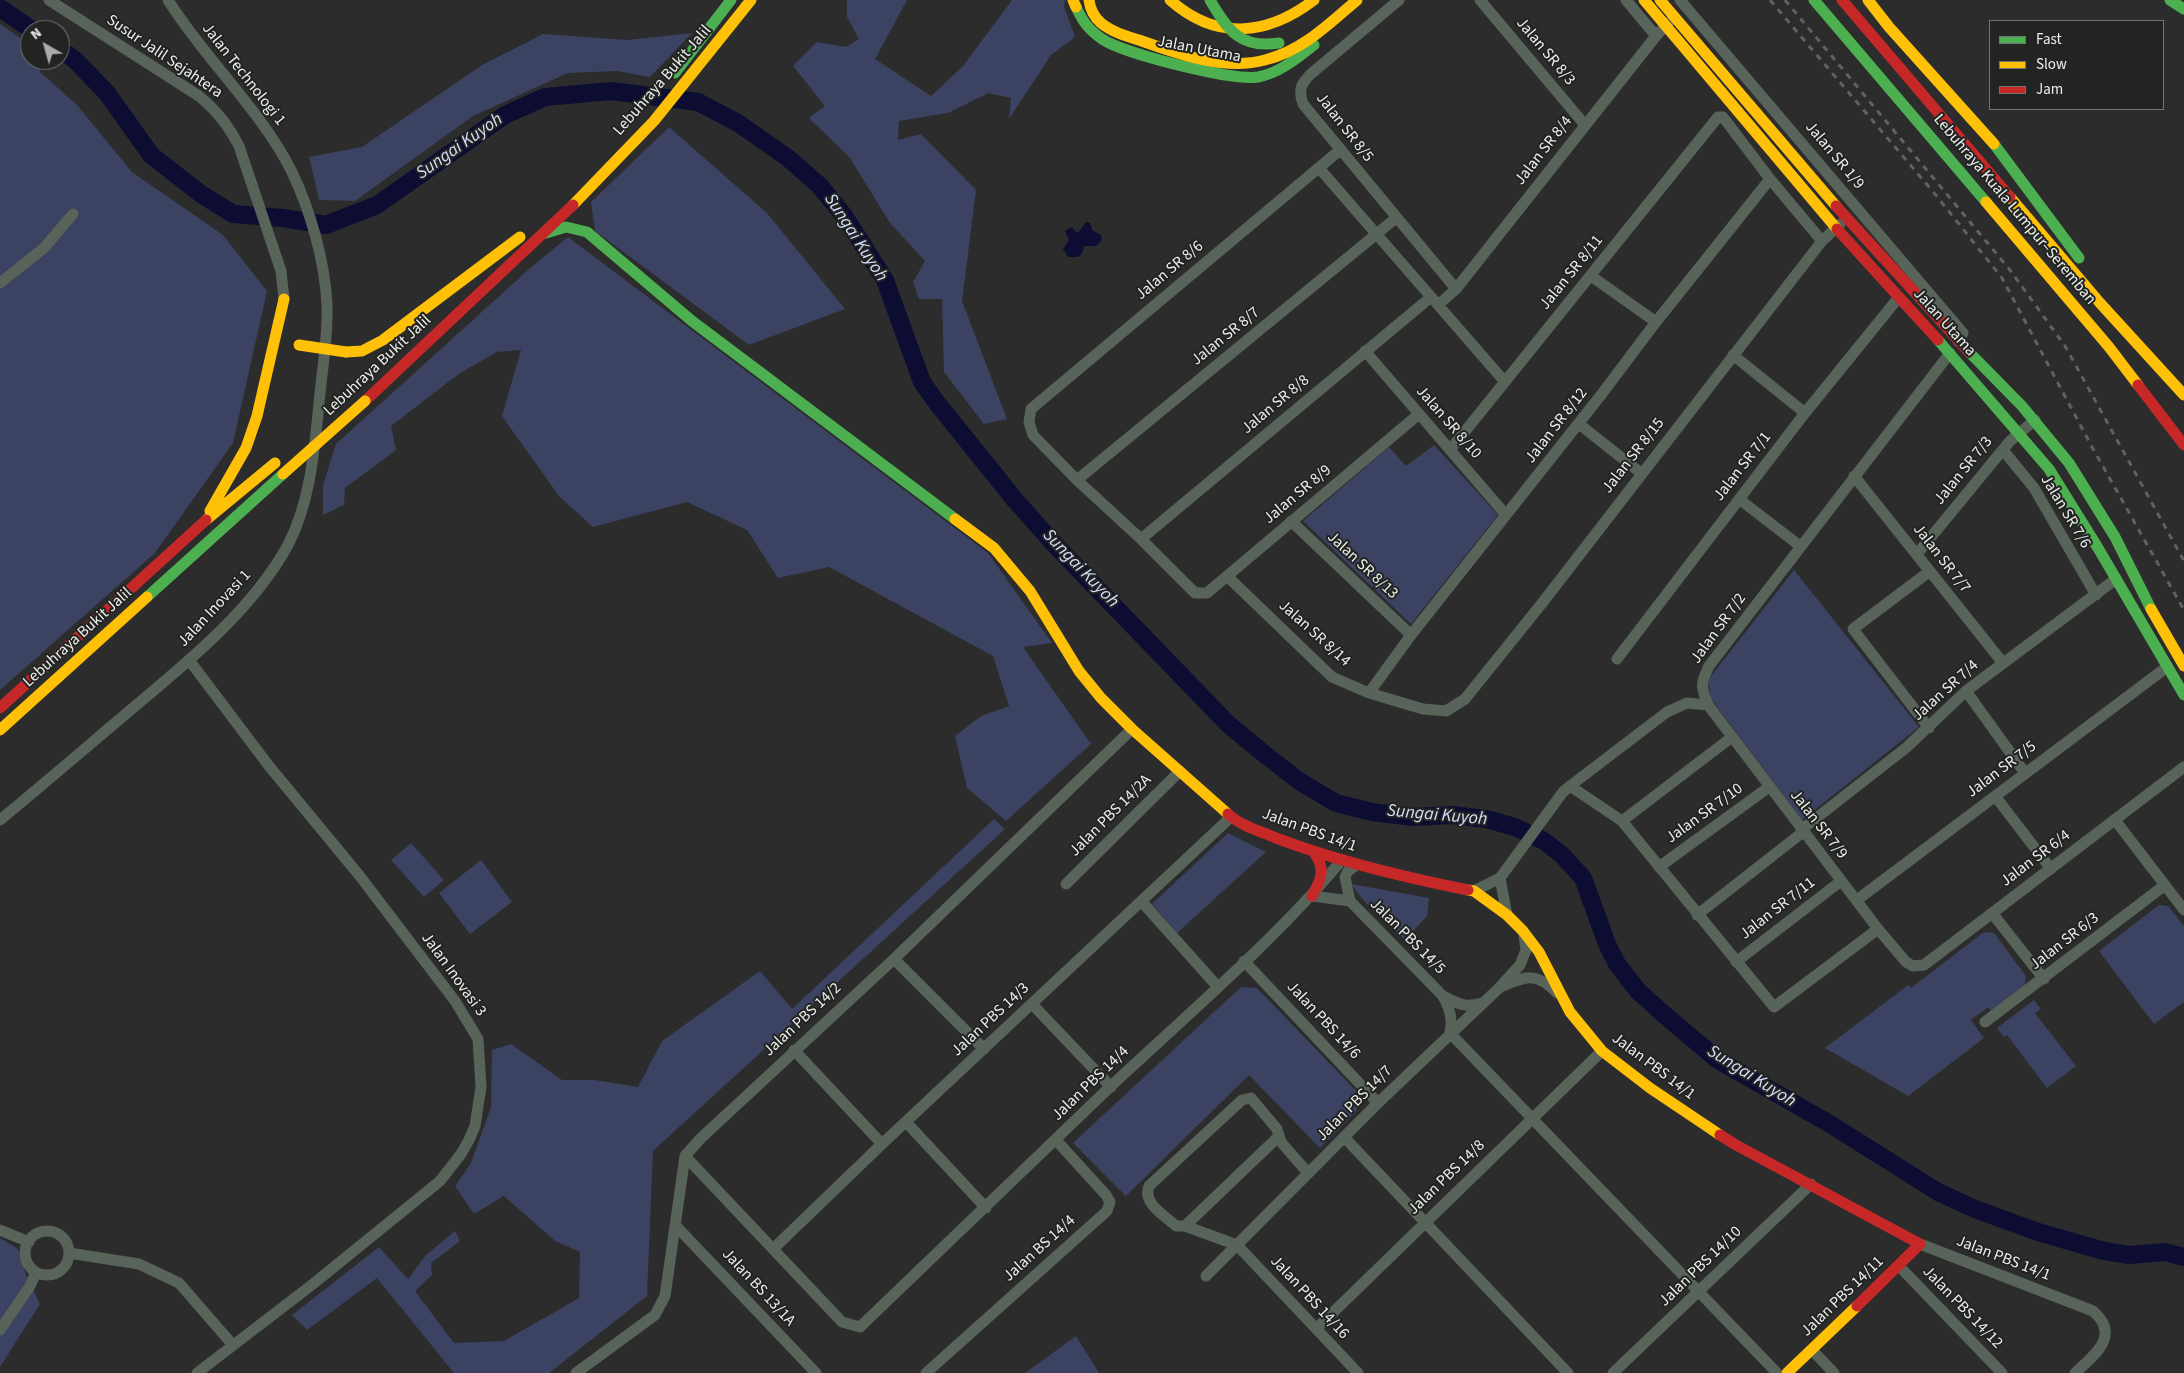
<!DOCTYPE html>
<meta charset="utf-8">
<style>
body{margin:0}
#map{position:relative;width:2184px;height:1373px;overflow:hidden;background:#2c2c2c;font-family:"Source Sans 3",sans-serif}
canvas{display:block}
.legend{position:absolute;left:1989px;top:20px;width:175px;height:90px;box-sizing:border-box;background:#222422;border:1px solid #737573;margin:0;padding:6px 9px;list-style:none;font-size:15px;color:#eceeec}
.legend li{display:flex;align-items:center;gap:10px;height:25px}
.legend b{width:25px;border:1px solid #737573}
.north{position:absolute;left:20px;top:20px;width:50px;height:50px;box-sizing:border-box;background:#222422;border:1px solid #737573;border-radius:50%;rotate:322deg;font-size:14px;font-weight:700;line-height:20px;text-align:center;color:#eceeec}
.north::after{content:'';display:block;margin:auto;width:18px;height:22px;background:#a9aaa9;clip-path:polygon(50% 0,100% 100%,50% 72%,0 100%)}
</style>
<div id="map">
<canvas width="2184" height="1373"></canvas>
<ul class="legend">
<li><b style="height:6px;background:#4caf50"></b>Fast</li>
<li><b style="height:6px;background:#ffc107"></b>Slow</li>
<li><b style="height:6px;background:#c62828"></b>Jam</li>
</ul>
<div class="north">N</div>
</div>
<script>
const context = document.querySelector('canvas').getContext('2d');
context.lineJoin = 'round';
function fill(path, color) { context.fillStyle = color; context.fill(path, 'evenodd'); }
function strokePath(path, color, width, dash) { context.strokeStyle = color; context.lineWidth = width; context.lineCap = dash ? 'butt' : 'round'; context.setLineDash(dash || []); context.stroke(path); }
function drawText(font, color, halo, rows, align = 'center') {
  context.font = font + ' "Source Sans 3",sans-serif'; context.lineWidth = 4; context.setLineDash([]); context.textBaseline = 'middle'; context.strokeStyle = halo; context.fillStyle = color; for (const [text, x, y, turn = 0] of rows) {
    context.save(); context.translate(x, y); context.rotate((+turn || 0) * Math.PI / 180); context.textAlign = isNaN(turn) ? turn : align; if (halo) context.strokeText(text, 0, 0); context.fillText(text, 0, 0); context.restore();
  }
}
const green = new Path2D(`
 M 847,0 L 907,0 L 875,59 L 931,96 L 963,66 L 1012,0 L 1065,0 L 1064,7 L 1075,37 L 1051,55 L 1009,119 L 1011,98 L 988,93 L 948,113 L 899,121 L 898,140 L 921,134 L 976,190 L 962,301 L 1007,419 L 984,424 L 944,372 L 942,299 L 919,299 L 913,282 L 925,261 L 890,223 L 850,158 L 809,118 L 825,106 L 793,66 L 817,42 L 846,47 L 859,39 L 847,17 Z
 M 0,24 L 30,45 L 30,60 L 42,60 L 40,72 L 77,105 L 132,172 L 223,235 L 267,291 L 233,443 L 155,553 L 0,690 Z
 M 692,33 L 650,77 L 617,71 L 568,73 L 473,116 L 355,201 L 319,200 L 309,157 L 362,147 L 482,65 L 543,34 L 627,40 Z
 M 669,127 L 767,213 L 845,309 L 749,345 L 595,231 L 591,202 Z
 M 568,237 L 988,553 L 1052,643 L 1023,647 L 1091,744 L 1006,821 L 967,788 L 955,736 L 981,716 L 1009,706 L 993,656 L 829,567 L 778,578 L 747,530 L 687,502 L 593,527 L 559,496 L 502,416 L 521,350 L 497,352 L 460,373 L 391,426 L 396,450 L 345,488 L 344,505 L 323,515 L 323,485 L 336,444 L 528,270 Z
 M 1434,445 L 1498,515 L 1411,624 L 1303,521 L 1389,447 L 1406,466 Z
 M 1794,570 L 1919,727 L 1802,820 L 1711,699 L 1708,680 Z
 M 994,819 L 1005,829 L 653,1151 L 647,1296 L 549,1373 L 454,1373 L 377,1278 L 307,1330 L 292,1315 L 379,1247 L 408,1279 L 425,1256 L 455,1231 L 460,1241 L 431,1263 L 432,1275 L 415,1291 L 454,1343 L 504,1341 L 579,1298 L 580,1252 L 555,1241 L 504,1196 L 474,1214 L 455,1186 L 471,1163 L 491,1107 L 492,1050 L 511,1044 L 562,1080 L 595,1080 L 638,1087 L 662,1041 L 760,971 L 792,1009 Z
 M 1228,833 L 1266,852 L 1177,933 L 1152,904 Z
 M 411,843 L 444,880 L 424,897 L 391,860 Z
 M 481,860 L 512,902 L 470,934 L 439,893 Z
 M 1351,884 L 1429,898 L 1427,916 L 1405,940 L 1364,901 Z
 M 2159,905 L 2168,906 L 2184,926 L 2184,1002 L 2154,1024 L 2099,951 Z
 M 1984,932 L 1994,933 L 2026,976 L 2025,985 L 1991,1011 L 1988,1007 L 1971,1020 L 1984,1038 L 1908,1096 L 1825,1048 L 1908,985 L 1911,988 Z
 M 1241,987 L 1257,988 L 1359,1094 L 1357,1110 L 1320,1148 L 1249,1075 L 1126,1196 L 1073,1143 Z
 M 2034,1000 L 2041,1009 L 2035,1013 L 2076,1066 L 2047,1088 L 2007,1035 L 2004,1037 L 1997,1028 Z
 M 0,1238 L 18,1249 L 26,1275 L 40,1304 L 0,1367 Z
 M 1076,1336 L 1099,1373 L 1025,1373 Z`);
const water = new Path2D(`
 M 1086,222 L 1090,223 L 1092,230 L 1101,235 L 1102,240 L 1096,246 L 1084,246 L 1082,253 L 1078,257 L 1068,257 L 1063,249 L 1069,240 L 1065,231 L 1071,227 L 1078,233 Z`);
const river = new Path2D(`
 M 0,8 L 32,30
 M 60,49 L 75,60 L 107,93 L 151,155 L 201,194 L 233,214 L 283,218 L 326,225 L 377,205 L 505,115 L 545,97 L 611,91 L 698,102 L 738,123 L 788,158 L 820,186 L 845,217 L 885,280 L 922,382 L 937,403 L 1015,500 L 1055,545 L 1228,724 L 1263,753 L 1299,781 L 1336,803 L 1372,812 L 1413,817 L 1452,815 L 1486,819 L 1515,827 L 1544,841 L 1562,855 L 1583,878 L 1607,944 L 1617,964 L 1638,991 L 1667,1017 L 1718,1060 L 1830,1124 L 1938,1192 L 1975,1209 L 2038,1232 L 2104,1251 L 2129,1255 L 2165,1252 L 2184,1257`);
const street = new Path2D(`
 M 49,0 L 199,96 C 217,111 228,125 239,146 L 281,271 L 284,299
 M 1399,0 L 1312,73 C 1301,83 1298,90 1303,104 L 1456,289
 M 1480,0 L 1585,125
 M 1626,0 L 1656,36
 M 1680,0 L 1963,333 L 1958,341
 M 1340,150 L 1031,409 L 1029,422 L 1033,435 L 1077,480 L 1141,539 L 1195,593 L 1207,593 L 1419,414
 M 1319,168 L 1505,382
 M 1591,276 L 1656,322
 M 0,283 L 44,248 L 73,214
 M 1438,305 L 1456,289 L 1656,36 L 1669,22
 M 1365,351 L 1506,515
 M 1950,353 L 1709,666 C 1700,684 1701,687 1708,705 L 1878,929 L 1906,962 L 1913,966 L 1924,965 L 2184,767
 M 1733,355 L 1805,413
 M 1579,424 L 1641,473
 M 1450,450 L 1718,117 L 1723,117 L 1770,179 L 1822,241
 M 2003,450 L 2034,488 L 2096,595
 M 1854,476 L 2003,663
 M 1077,480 L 1396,218
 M 1739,499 L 1800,546
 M 1291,521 L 1411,635
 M 1141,539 L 1431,297
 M 1917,554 L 2010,441 L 2035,420
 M 1228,577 L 1332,677 L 1369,693 L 1423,709 L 1446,711 L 1465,699 L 1543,602 L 1822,241 L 1840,224
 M 1617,659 L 1805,413 L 1899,297
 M 189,660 L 269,766 L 359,875 L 455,1001 L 478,1039 L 481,1087 L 475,1126 L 469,1140 L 461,1154 L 440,1181 L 313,1284 L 197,1373
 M 1966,691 L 2025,773
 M 1369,693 L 1411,635 L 1601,395 L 1656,322 L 1770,179
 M 1929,728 L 1853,629 L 1930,571
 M 1570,786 L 1622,821 L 1774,1007 L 1878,929
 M 1995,796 L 2051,869
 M 0,820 C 45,783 89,745 134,707 C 189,661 253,609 288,545 C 313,497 315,438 321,384 C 324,358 328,331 327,305 C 325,261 310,209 291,170 C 259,108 205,59 168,0
 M 2115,820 L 2184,910
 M 1622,821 L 1732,737
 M 1801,830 L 1907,747 L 1966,691 L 2116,579
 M 1356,865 L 1348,871 L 1345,877 L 1350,901 L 1442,995 C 1450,1007 1453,1019 1450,1033
 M 1659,867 L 1769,787
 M 1500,878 L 1507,915
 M 1066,884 L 1180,771
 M 1474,891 L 1500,878 L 1563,792 L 1570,786 L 1667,712 L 1687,703 L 1708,705
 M 1312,896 L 1350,901
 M 1857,900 L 2167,667
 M 1141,901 L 1218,987
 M 1992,913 L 2044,979
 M 1697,915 L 1803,832
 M 894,959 L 984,1049
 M 1244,961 L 1378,1103
 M 1736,962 L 1841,881
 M 1503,986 C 1526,976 1537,972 1557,993
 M 1443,996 C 1458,1004 1465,1008 1482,1003
 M 1032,1004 L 1111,1087
 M 1985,1022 L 2165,885
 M 1450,1033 L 1777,1373
 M 794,1050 L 882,1144
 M 906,1122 L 986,1208
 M 1344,1137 L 1568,1373
 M 685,1156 L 842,1322 L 860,1327 C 944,1247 1027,1166 1111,1086 C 1189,1013 1272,943 1341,861
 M 1308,1173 L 1281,1142 L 1277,1129 L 1251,1098 L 1242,1100 L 1149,1186 C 1142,1203 1164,1215 1176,1226 L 1185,1226 L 1237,1245 L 1358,1373
 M 676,1226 L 816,1373
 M 1185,1226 L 1278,1137
 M 0,1230 L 29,1242
 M25 1253a22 22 0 1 1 44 0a22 22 0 1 1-44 0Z
 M 1920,1244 L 2093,1311 C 2121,1335 2095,1355 2075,1373
 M 773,1249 L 882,1144 L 1231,817
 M 69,1253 L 139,1264 L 179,1283 L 232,1344
 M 1899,1266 L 2002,1373
 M 1206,1276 L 1378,1103 L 1499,988 L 1520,965 L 1526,950 L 1524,935
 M 1316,1329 L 1602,1051
 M 0,1330 L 30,1286 L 36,1272
 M 1812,1350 L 1834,1373
 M 576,1373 L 655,1315 L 665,1296 L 685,1156 L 700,1139 L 894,959 L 1132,729
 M 926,1373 L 1107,1211 L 1110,1202 L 1106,1195 L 1056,1140
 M 1613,1373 L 1811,1184`);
const fast = new Path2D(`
 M 1814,0 L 1986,202
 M 2170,0 L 2184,9
 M 1076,7 C 1083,22 1088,29 1102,39 C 1124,54 1232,81 1258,77 C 1280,73 1297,58 1314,45
 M 675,73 L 731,0
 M 1994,144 L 2079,258
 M 546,233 L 566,227 L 587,232 L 692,321 L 955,519
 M 1938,340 L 2049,469 L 2098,548 L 2184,695
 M 1969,352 L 2022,406 L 2069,463 L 2115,537 L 2151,609
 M 147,597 L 283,474`);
const slow = new Path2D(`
 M 1073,0 L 1076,7
 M 1089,0 C 1090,9 1094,17 1101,23 C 1112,32 1126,36 1139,40 C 1178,54 1224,71 1265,60 C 1302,51 1329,24 1357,0
 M 1170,0 C 1216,41 1267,36 1314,0
 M 1644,0 L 1837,229
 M 1660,0 L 1836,206
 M 1868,0 L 1889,27 L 1994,144
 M 2010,197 L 2100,303 L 2184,395
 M 1986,202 L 2109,347 L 2138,385
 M 573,205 L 654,121 L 751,0
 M 346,352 L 362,351 L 383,340 L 520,237
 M 210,511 L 246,448 L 257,416 L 284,299
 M 955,519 L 994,548 L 1030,591 L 1079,671 L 1101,698 L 1132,729 L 1228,814
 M 206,520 L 275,463
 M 2151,609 L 2184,666
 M 0,730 L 147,597
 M 1468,890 L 1474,891 L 1507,915 L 1523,931 L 1539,952 L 1570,1012 L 1602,1051 L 1650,1088 L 1720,1135
 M 1787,1373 L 1857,1306`);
const jam = new Path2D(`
 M 1842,0 L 2010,197
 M 1836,206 L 1969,352
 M 1837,229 L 1938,340
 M 2138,385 L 2184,445
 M 365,401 L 573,205
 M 0,708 L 206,520
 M 1228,814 C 1241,826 1260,831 1276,838 C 1339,862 1403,877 1468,890
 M 1312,896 C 1322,878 1326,868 1313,851
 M 1720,1135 L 1736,1145 L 1920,1244 L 1857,1306`);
const rail = new Path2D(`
 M 1770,0 L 1935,194 L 2002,278 L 2092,447 L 2184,610
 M 1785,0 L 2010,270 L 2065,346 L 2184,561`);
const fastBridge = new Path2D(`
 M 1210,0 C 1228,31 1241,49 1279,43`);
const slowBridge = new Path2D(`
 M 299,345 L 346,352
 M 283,474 L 365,401`);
const streetNames = [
 ["Jalan Utama",1199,50,11],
 ["Jalan SR 8/3",1545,52,50],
 ["Susur Jalil Sejahtera",164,57,34],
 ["Jalan Technologi 1",243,75,52],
 ["Lebuhraya Bukit Jalil",663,81,-49],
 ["Jalan SR 8/5",1344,128,52],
 ["Jalan SR 8/4",1544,151,-52],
 ["Jalan SR 1/9",1834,156,50],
 ["Lebuhraya Kuala Lumpur–Seremban",2014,210,50],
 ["Jalan SR 8/6",1170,271,-40],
 ["Jalan SR 8/11",1572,273,-51],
 ["Jalan Utama",1944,323,48],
 ["Jalan SR 8/7",1226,337,-39],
 ["Lebuhraya Bukit Jalil",378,366,-43],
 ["Jalan SR 8/8",1276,405,-40],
 ["Jalan SR 8/10",1448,423,49],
 ["Jalan SR 8/12",1557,426,-52],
 ["Jalan SR 8/15",1634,456,-52],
 ["Jalan SR 7/1",1743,467,-52],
 ["Jalan SR 7/3",1964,471,-51],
 ["Jalan SR 8/9",1298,495,-40],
 ["Jalan SR 7/6",2065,512,59],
 ["Jalan SR 7/7",1941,559,52],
 ["Jalan SR 8/13",1362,566,43],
 ["Jalan Inovasi 1",215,609,-47],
 ["Jalan SR 7/2",1719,629,-54],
 ["Jalan SR 8/14",1314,634,42],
 ["Lebuhraya Bukit Jalil",78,638,-42],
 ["Jalan SR 7/4",1946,691,-42],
 ["Jalan SR 7/5",2002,770,-37],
 ["Jalan SR 7/10",1705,814,-36],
 ["Jalan PBS 14/2A",1111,816,-45],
 ["Jalan SR 7/9",1818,825,52],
 ["Jalan PBS 14/1",1309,831,20],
 ["Jalan SR 6/4",2036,859,-37],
 ["Jalan SR 7/11",1778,909,-38],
 ["Jalan PBS 14/5",1407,937,45],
 ["Jalan SR 6/3",2065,942,-38],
 ["Jalan Inovasi 3",453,975,54],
 ["Jalan PBS 14/2",803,1020,-43],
 ["Jalan PBS 14/3",991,1020,-43],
 ["Jalan PBS 14/6",1323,1021,47],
 ["Jalan PBS 14/1",1653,1067,37],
 ["Jalan PBS 14/4",1091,1084,-44],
 ["Jalan PBS 14/7",1355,1104,-45],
 ["Jalan PBS 14/8",1447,1178,-44],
 ["Jalan BS 14/4",1040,1249,-42],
 ["Jalan PBS 14/1",2003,1259,21],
 ["Jalan PBS 14/10",1701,1267,-44],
 ["Jalan BS 13/1A",758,1288,47],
 ["Jalan PBS 14/11",1843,1297,-44],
 ["Jalan PBS 14/16",1309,1298,47],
 ["Jalan PBS 14/12",1962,1308,46]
];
const waterNames = [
 ["Sungai Kuyoh",460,147,-35],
 ["Sungai Kuyoh",855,238,57],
 ["Sungai Kuyoh",1080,569,46],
 ["Sungai Kuyoh",1437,816,5],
 ["Sungai Kuyoh",1751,1077,32]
];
fill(green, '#3c4261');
fill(water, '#0d0d33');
strokePath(river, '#0d0d33', 18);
strokePath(street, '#58635a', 11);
strokePath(fast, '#4caf50', 11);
strokePath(slow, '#ffc107', 11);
strokePath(jam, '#c62828', 11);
strokePath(rail, '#5f635f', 3, [6, 6]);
strokePath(fastBridge, '#4caf50', 11);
strokePath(slowBridge, '#ffc107', 11);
drawText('16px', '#eceeec', '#222422', streetNames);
drawText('italic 18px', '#d6defd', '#222422', waterNames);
</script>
